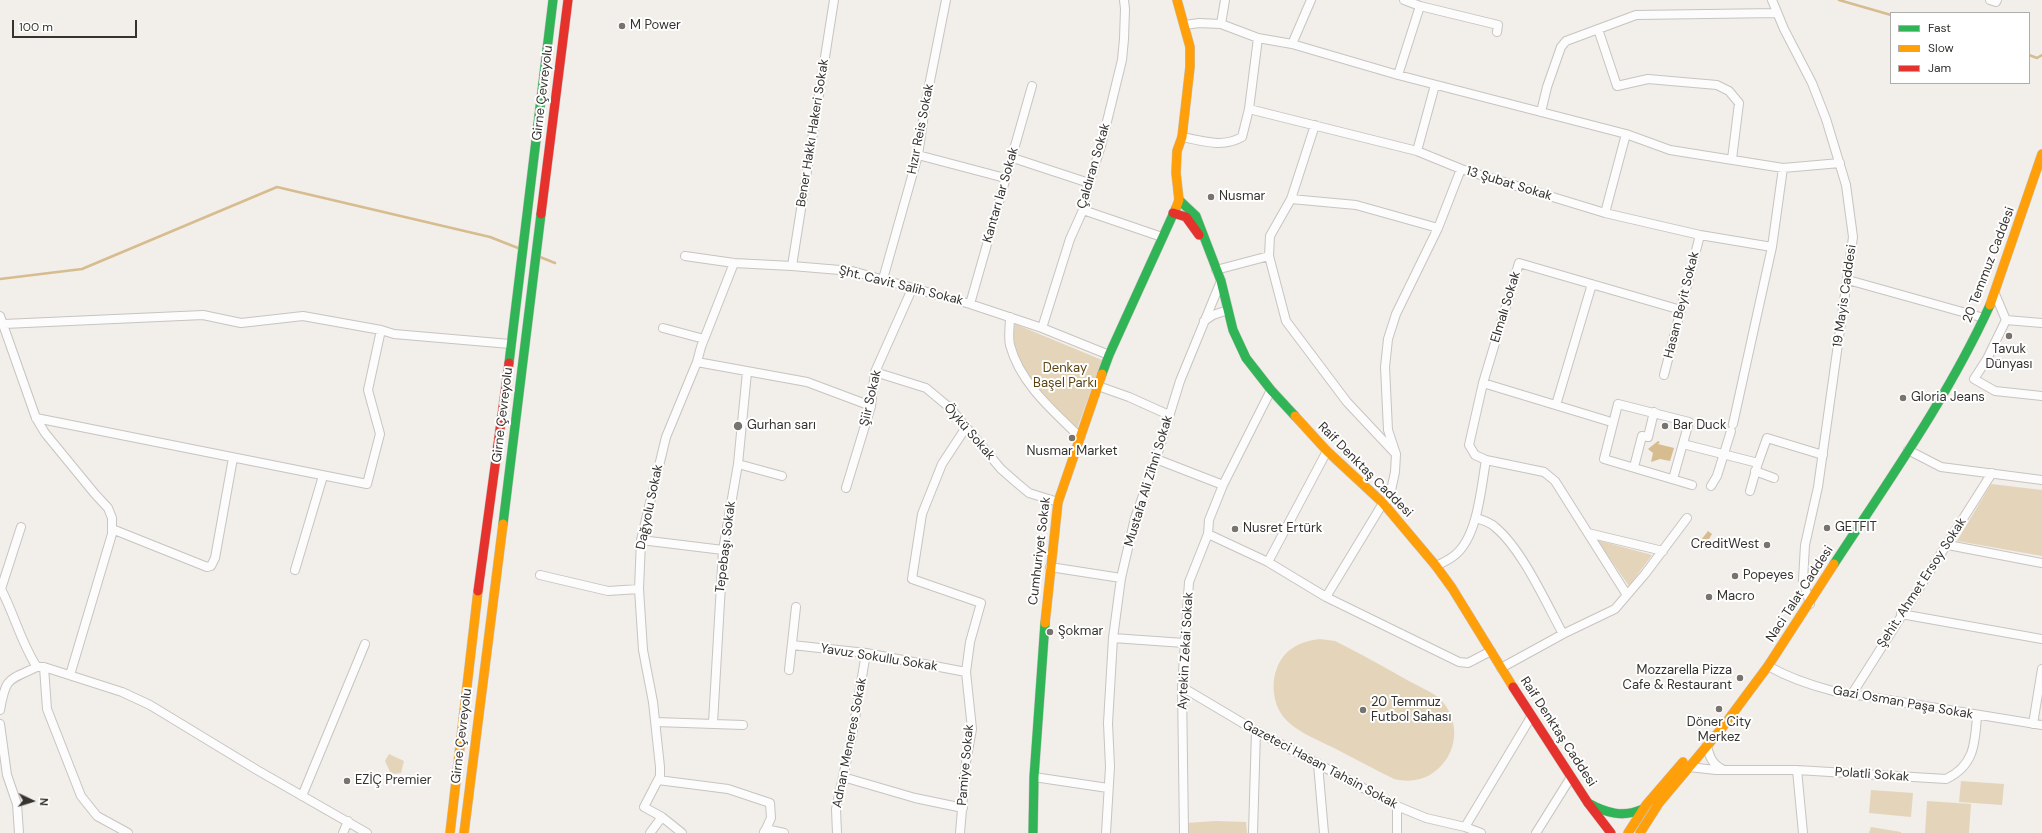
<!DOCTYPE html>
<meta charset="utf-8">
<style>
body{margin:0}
#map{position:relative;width:2042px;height:833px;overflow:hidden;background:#f2eeea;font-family:"DM Sans",sans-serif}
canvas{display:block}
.legend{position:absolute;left:1890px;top:12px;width:140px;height:72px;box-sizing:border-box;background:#fff;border:1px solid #aeadac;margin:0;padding:5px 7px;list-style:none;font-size:12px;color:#35332f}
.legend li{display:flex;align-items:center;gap:8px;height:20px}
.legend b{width:20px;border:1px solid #aeadac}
.north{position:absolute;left:12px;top:781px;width:40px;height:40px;-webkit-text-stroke:3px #fff;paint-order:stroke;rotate:94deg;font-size:11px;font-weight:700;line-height:16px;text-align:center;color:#35332f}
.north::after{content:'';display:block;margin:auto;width:14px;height:18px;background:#35332f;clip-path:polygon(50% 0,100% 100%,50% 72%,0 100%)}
.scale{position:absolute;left:12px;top:20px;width:125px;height:18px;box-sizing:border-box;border:2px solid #35332f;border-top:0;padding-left:5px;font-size:12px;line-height:14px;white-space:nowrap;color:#35332f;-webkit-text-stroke:3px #fff;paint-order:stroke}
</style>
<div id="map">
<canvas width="2042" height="833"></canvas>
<ul class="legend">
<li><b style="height:5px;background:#30b455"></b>Fast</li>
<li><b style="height:5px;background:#ff9f0a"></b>Slow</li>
<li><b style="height:5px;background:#e5322d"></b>Jam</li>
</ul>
<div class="north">N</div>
<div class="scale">100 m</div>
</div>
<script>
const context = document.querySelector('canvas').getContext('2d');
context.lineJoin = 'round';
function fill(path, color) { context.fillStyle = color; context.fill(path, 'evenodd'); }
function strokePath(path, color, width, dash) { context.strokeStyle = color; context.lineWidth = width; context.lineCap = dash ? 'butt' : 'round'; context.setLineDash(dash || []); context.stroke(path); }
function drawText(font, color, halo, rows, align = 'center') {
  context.font = font + ' "DM Sans",sans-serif'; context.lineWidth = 4; context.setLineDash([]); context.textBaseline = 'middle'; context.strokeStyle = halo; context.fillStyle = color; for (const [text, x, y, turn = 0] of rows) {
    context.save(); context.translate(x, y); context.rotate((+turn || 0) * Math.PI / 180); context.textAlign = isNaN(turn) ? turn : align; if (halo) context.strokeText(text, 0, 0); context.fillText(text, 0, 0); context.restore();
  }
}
const green = new Path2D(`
 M 1015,324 L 1102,360 L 1077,429 C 1055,409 1018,377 1014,346 C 1012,339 1014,331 1015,324 Z
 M 1991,484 L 2042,490 L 2042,556 L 1957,541 Z
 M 1597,540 L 1652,555 L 1629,586 Z
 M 1320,639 L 1335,641 L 1343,645 C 1365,656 1386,668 1407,680 C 1418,686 1430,691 1439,698 C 1459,717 1459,747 1441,766 C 1428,780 1411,783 1394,779 C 1373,769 1354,758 1334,748 C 1316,739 1294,731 1282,715 C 1273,703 1271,682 1277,668 C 1284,649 1301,641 1320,639 Z
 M 389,754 L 404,761 L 401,773 L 391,774 L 385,761 Z
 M 1961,781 L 2004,784 L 2002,805 L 1959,802 Z
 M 1871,790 L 1913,793 L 1911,817 L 1869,813 Z
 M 1927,801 L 1971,804 L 1969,833 L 1925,833 Z
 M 1216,821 L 1246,822 L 1247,833 L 1187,833 L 1186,823 Z
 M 1871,827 L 1901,832 L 1901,833 L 1869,833 Z`);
const water = new Path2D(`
 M 1658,441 L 1660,442 L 1658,444 L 1674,448 L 1670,461 L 1660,459 L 1651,462 L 1653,453 L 1648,449 Z
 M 1708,531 L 1712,534 L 1709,539 L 1708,547 L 1705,548 L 1702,546 L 1701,540 Z`);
const stream = new Path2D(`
 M 1839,0 L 1891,15
 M 2029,55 L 2037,58 L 2042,55
 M 540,257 L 555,263
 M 0,279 L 82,269 L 277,187 L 490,237 L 518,248`);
const street = new Path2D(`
 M 1404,0 L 1420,6
 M 1772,0 L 1784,29 L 1812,83 L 1826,119 L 1846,185 L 1853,237 L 1818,487 L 1805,545 L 1803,580 L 1810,604
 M 1990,0 L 1996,2 L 1997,0
 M 1221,24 L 1225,0
 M 1185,25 L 1199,23 L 1221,24 L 1258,38 L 1292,44 L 1398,75 L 1626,134 L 1670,150 L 1783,168 L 1840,163
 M 1598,29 L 1617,86 L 1648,79 L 1717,85 L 1729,91 L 1739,103 L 1732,159
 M 1292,44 L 1311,0
 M 1398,75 L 1420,6 L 1498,25 L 1497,32
 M 1249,109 L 1417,151 L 1461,169 L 1605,213 L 1700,235 L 1772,247
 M 1541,112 L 1547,87 L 1561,47 L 1566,41 L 1636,15 L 1777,13
 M 1182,137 C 1203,141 1223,148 1242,137 L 1249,109 L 1258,38
 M 1417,151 L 1435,85
 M 918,155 L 1005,178
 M 1013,158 L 1089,183
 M 1291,199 L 1356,205 L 1438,228
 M 1083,210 L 1162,237
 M 1605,213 L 1626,134
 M 685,256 L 734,263 L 792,266 L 852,271 L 970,304 L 1042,328 L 1109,355
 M 1269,256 L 1286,321 L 1347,402 L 1394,452
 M 792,266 L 834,0
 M 1216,270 L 1269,256 L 1270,236 L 1291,199 L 1315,125
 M 883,279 L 918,155 L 926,101 L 946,0
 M 1848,280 L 1984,318
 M 1995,294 L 2006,320 L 2042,323
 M 970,304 L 1032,86
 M 0,316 L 36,418 L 45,433 L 95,494 L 108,508 L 112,518 L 112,534 L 70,675
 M 1010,317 C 1010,326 1008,337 1010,345 C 1020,383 1053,411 1080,437
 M 2006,320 L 1987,359 L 1974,379 L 1995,391 L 2042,396
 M 1204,321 L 1213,315 L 1228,310
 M 4,324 L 203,315 L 241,323 L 303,316 L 381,330 L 394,334 L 510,344
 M 663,328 L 704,339
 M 1042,328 L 1070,239 L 1083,210 L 1089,183 L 1101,146 L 1122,60 L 1124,39 L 1125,9 L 1124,0
 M 697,362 L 807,382 L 871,406
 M 875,372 L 926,388 L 950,408 L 1001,469 L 1017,483 L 1029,493 L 1058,502
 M 1664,375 L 1700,235
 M 1483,383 L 1608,421
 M 1098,386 L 1129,397 L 1169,415
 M 1556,405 L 1592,284
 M 36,418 L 367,484 L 380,434 L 368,390 L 381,330
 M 1733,424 L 1772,247 L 1783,168
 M 1683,444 L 1758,463 L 1767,438 L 1823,455
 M 1908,450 L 1941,467 L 2042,480
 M 1156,459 L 1223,485
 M 738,464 L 782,476
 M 1634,467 L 1642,436 L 1648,437 L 1654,412
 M 1755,471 L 1774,478
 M 1673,479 L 1689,422 L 1618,404 L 1604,459 L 1692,485
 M 1711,486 L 1717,476 L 1731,431
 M 846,488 L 871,406 L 875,372 L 912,289
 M 1750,491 L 1758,463
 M 1476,518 C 1482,520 1490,522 1495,527 C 1522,549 1546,603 1563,634
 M 112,529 L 207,567 L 211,566 L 215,558 L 233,458
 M 1588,533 L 1663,551
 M 1208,534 L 1268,562 L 1326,597 L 1459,662 L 1468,663 L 1491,651
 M 641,540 L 723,550
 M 1948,545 L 2042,563
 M 1268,562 L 1327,451
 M 1436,566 C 1442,563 1449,560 1455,555 C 1478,536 1481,488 1486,460
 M 1050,567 L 1121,578
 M 295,570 L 323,476
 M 540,575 L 608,591 L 639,589
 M 0,587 C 14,613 21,643 37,667 L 44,667 L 122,692 L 150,705 L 257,770 L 367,833
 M 1,589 L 21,527
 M 1627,595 L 1555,481 L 1544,472 L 1486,460 L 1475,455 L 1469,445 L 1483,383 L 1519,263 L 1681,310
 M 1326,597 L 1383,503 L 1389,500 L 1395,472 L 1396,454 L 1388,430 L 1385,367 L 1388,339 L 1396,314 L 1438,228 L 1461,169
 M 1901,614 L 2042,639
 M 1113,638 L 1184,643
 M 792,645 L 866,653 L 966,672
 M 1768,666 C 1789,678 1810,685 1833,691 L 2042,725
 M 44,667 L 47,709 L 81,796 L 97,816 L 128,833
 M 1501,668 L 1563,634 L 1615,609 L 1645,574 L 1687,518
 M 789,670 L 796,607
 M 1182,687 L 1256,731 L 1397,806 L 1426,818 L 1465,827 L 1481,833
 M 1852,694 L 1992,473
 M 0,710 C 6,677 7,681 37,667
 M 656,722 L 743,725
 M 713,723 L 723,550 L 738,464 L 747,372
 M 0,724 L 7,775 L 17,804 L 19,833
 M 2033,724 L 2042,669
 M 1707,745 C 1709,756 1712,764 1722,769
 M 1318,764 L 1324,833
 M 1689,767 L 1716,770 L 1797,770 L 1946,779 C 1974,766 1975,744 1977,716
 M 1797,770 L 1803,833
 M 843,777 L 915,798 L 963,808
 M 1034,777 L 1108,788
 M 658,780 L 728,789 L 770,803 L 771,818 L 766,829
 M 302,796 L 365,644
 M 1397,806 L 1397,833
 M 1465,827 L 1531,717
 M 764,832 L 766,829 L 784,833
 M 343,833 L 348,821
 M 650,833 L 662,817
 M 682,833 L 662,817 L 644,807 L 660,776 L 660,767 L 653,702 L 643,650 L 639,589 L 641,540 L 666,437 L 697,362 L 701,347 L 734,263
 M 837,833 L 836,809 L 852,736 L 866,653
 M 960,833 L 966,762 L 972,729 L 966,672 L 970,642 L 981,603 L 912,579 L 922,514 L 942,464 L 965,429
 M 1106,833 L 1110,767 L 1108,723 L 1113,638 L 1121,578 L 1135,518 L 1156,459 L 1180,381 L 1221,281
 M 1184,833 L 1182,687 L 1189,582 L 1208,534 L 1209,520 L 1223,485 L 1271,390
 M 1253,833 L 1256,731
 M 1536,833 L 1571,777`);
const fast = new Path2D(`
 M 1179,200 L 1196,216 L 1221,281 L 1233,330 L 1246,358 L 1271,390 L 1295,416
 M 509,363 L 553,0
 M 1102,374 L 1109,355 L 1176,208
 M 503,524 L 541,214
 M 1834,564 C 1889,480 1948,397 1990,305
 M 1588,803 C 1606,813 1623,818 1643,809
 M 1033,833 L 1034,777 L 1045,623`);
const slow = new Path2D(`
 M 1176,208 L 1179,200 L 1176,173 L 1177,151 L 1182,137 L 1190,67 L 1190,47 L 1177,0
 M 1990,305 L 2042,154
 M 1295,416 L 1327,451 L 1383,503 L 1436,566 L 1452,588 L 1513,687
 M 1045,623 L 1058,502 L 1102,374
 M 450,833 L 478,591
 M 464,833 L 503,524
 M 1628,833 L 1646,805 L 1683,762
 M 1640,833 L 1659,803 L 1722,728 L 1768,666 L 1834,564`);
const jam = new Path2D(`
 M 1173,213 L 1186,217 L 1199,235
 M 541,214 L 568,0
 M 478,591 L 509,363
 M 1513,687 L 1588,803 L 1611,833`);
const markers = [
 [622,26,4,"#777470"],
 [1211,197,4,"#777470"],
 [2009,336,4,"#777470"],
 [1903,398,4,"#777470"],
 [738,426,5,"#777470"],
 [1665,426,4,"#777470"],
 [1072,438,4,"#777470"],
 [1827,528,4,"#777470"],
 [1235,529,4,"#777470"],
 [1767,545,4,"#777470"],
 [1735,576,4,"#777470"],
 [1709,597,4,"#777470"],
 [1050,632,4,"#777470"],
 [1740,678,4,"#777470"],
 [1719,709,4,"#777470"],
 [1363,710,4,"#777470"],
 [347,781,4,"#777470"]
];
const poiNames = [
 ["M Power",630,26],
 ["Nusmar",1219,197],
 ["Tavuk",2009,350,"center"],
 ["Dünyası",2009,365,"center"],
 ["Gloria Jeans",1911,398],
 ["Gurhan sarı",747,426],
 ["Bar Duck",1673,426],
 ["Nusmar Market",1072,452,"center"],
 ["GETFIT",1835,528],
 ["Nusret Ertürk",1243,529],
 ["CreditWest",1759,545,"right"],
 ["Popeyes",1743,576],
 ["Macro",1717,597],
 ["Şokmar",1058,632],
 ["Mozzarella Pizza",1732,671,"right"],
 ["Cafe & Restaurant",1732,686,"right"],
 ["20 Temmuz",1371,703],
 ["Futbol Sahası",1371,718],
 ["Döner City",1719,723,"center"],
 ["Merkez",1719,738,"center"],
 ["EZİÇ Premier",355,781]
];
const streetNames = [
 ["Girne Çevreyolu",543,93,-83],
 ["Hızır Reis Sokak",921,129,-79],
 ["Bener Hakkı Hakeri Sokak",813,133,-81],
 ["Çaldıran Sokak",1094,166,-74],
 ["13 Şubat Sokak",1509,184,17],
 ["Kantarı lar Sokak",1001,195,-74],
 ["20 Temmuz Caddesi",1989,265,-69],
 ["Şht. Cavit Salih Sokak",901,286,14],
 ["19 Mayis Caddesi",1845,296,-82],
 ["Hasan Beyit Sokak",1682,305,-76],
 ["Elmalı Sokak",1506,307,-73],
 ["Şiir Sokak",871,398,-77],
 ["Girne Çevreyolu",503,415,-83],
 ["Öykü Sokak",969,432,49],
 ["Raif Denktaş Caddesi",1365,470,45],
 ["Mustafa Ali Zihni Sokak",1149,481,-73],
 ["Dağyolu Sokak",650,507,-78],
 ["Tepebaşı Sokak",726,547,-83],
 ["Cumhuriyet Sokak",1040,551,-83],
 ["Şehit. Ahmet Ersoy Sokak",1922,583,-57],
 ["Naci Talat Caddesi",1800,594,-57],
 ["Aytekin Zekai Sokak",1186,651,-87],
 ["Yavuz Sokullu Sokak",879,658,9],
 ["Gazi Osman Paşa Sokak",1903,703,10],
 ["Raif Denktaş Caddesi",1558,732,57],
 ["Girne Çevreyolu",462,736,-83],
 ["Adnan Meneres Sokak",850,743,-79],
 ["Pamiye Sokak",966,765,-85],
 ["Gazeteci Hasan Tahsin Sokak",1320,765,28],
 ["Polatli Sokak",1872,775,4]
];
const parkNames = [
 ["Denkay",1065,369],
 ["Başel Parkı",1065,384]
];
fill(green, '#e4d5ba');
fill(water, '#d6bc8e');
strokePath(stream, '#d6bc8e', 2.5);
strokePath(street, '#c7c4c1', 10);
strokePath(fast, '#c7c4c1', 10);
strokePath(slow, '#c7c4c1', 10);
strokePath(jam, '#c7c4c1', 10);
strokePath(street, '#fdfcfc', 8);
strokePath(fast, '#30b455', 9);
strokePath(slow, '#ff9f0a', 9);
strokePath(jam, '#e5322d', 9);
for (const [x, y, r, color] of markers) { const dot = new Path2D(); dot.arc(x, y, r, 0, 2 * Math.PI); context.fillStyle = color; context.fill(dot); strokePath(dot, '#fff', 1.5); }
drawText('13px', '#35332f', '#fff', poiNames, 'left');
drawText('13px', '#35332f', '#fff', streetNames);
drawText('13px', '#5c440f', '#fff', parkNames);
</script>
